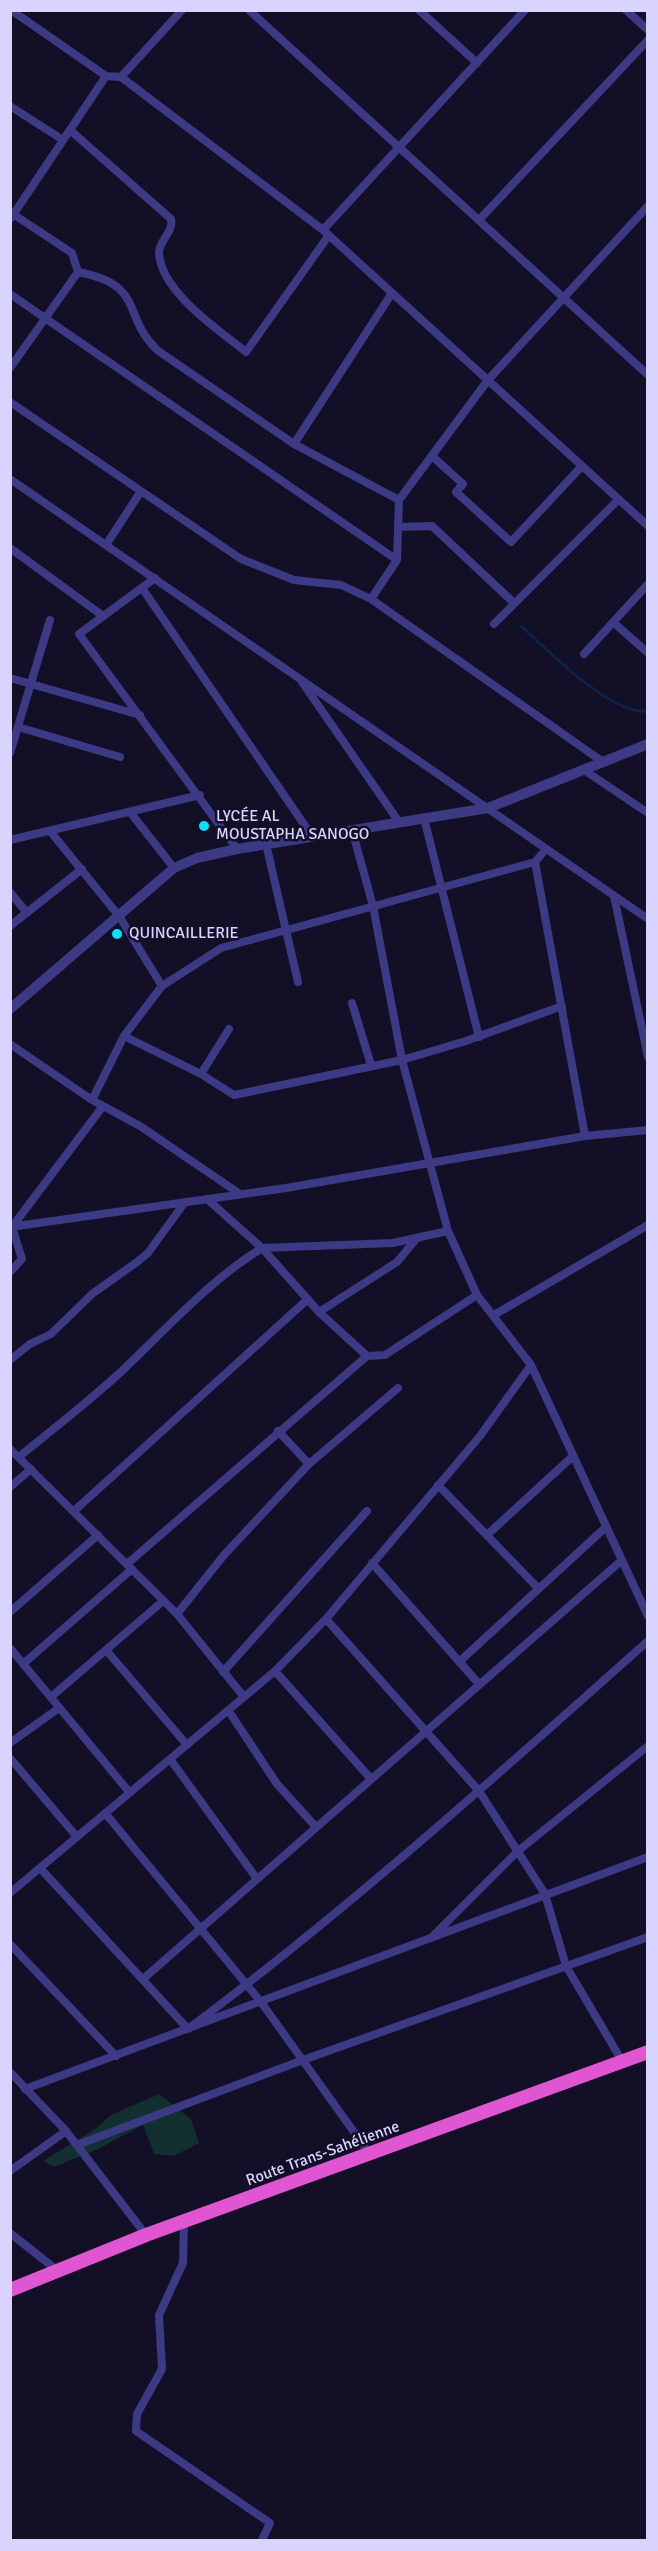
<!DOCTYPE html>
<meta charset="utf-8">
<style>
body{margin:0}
#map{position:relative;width:658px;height:2551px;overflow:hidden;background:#130f26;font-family:Signika,sans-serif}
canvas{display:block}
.frame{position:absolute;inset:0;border:12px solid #d9d4ff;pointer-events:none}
</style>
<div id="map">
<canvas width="658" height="2551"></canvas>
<div class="frame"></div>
</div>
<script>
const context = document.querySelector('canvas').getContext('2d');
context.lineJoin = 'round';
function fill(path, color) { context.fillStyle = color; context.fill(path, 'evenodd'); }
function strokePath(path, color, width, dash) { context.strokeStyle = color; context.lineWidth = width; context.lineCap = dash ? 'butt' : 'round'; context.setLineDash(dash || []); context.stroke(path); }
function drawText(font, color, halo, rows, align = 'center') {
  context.font = font + ' Signika,sans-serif'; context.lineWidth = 5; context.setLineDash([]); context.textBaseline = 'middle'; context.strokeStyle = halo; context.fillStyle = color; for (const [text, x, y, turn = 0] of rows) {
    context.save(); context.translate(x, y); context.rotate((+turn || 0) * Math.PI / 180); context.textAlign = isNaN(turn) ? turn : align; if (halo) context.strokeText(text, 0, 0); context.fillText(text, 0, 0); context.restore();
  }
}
const green = new Path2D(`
 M 159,2094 L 191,2119 L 199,2143 L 174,2156 L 154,2154 L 143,2125 L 98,2149 L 54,2167 L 43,2161 L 95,2129 L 111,2115 Z`);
const stream = new Path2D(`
 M 521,626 C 548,650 611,716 648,711`);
const minor = new Path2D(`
 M 11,10 L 106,76 L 121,77 L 323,230 L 648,526
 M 249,10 L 648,375
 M 419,10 L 477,63
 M 626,10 L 648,30
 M 121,77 L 182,10
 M 10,106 L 63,140
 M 70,130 L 171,219 C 174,232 159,240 159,253 C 161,292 219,330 246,352 L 329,235
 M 11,218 L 106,76
 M 479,220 L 648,40
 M 323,230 L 525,10
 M 78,272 C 146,285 121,315 157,350 L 294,444 L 399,500 L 397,560 L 371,599
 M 10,294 L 397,560
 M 10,368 L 78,272 L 72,253 L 13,214
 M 10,402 L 241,559 L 294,580 L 341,585 L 371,599 L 603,762
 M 294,444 L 392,293
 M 432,456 L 463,484 L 456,492 L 511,542 L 582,466
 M 10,479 L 648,919
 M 399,500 L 488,380 L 648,206
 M 398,527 L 432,526 L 514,603
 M 106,545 L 141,491
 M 10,548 L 103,616
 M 155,578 L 79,634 L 237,849
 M 142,588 L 312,836
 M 613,622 L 648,653
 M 494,624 L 618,500
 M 584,654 L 648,584
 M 10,678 L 140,715
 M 302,682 L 399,822
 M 18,727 L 120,757
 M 10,753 L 50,620
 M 584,770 L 648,813
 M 130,812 L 174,868
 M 424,818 L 479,1037
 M 352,830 L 373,906 L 402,1060 L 448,1231 L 477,1295 L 531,1365 L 648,1616
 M 50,831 L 119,916 L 162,986
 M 10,840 L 200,795
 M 266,844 L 298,982
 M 535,862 L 585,1136
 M 10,892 L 27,913
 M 614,896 L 648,1057
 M 10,926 L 82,869
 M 352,1003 L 371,1065
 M 124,1036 L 201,1074 L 234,1095 L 402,1060 L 466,1041 L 562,1006
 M 10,1044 L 92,1100 L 140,1126 L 240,1194
 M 201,1074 L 229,1029
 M 92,1100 L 124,1036 L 162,986 L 221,948 L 535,862 L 546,849
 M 207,1199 L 262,1248 L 319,1312 L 367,1356
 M 10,1227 L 286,1188 L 585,1136 L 648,1130
 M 10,1272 L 22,1259 L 12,1227 L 103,1106
 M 319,1312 L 397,1262 L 417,1238
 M 494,1315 L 648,1225
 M 10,1360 L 30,1344 L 51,1334 L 92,1294 L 137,1262 L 148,1253 L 185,1202
 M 278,1431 L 309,1464
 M 10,1449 L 177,1614 L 244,1697
 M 19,1457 C 54,1428 91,1400 124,1369 C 168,1327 210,1280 262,1248 L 393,1243 L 448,1231
 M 438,1485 L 538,1588
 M 10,1487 L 31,1469
 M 74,1511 L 308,1299
 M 487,1535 L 573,1456
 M 372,1563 L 479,1684
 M 127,1564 L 367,1356 L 385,1355 L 477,1295
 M 10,1612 L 98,1535
 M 177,1614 L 224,1555 L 309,1464 L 398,1388
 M 326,1619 L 479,1791 L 545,1894 L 566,1966 L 622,2061
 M 10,1648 L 130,1793
 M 106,1650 L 187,1745
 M 459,1662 L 606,1527
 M 23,1664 L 132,1569
 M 275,1671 L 371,1779
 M 223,1672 L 367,1511
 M 51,1697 L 163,1601
 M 228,1710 L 277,1784 L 316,1827
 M 10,1743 L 59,1708
 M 10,1758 L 77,1837
 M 170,1759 L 257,1879
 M 105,1813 L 261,2002 L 369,2153
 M 40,1868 L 188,2029 C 349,1909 498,1774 648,1641
 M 10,1893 L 275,1671 L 326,1619 L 480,1436 L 531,1365
 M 431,1938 L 518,1851 L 648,1746
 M 10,1944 L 116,2056
 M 143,1979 L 622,1560
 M 10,2072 L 66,2131 L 146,2235
 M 25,2089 L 648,1857
 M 77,2145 L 303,2060 L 648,1937
 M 10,2171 L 66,2131
 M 184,2222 L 183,2263 L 159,2315 L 162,2369 L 137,2414 L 136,2431 L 270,2523 L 262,2540
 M 10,2233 L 58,2271`);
const tertiary = new Path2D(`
 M 10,1009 L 174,868 L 197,858 L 237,849 L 488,808 L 648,744`);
const trunk = new Path2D(`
 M 10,2290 L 146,2235 L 648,2052`);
const markers = [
 [204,826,6,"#00e5ff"],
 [117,934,6,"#00e5ff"]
];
const poiNames = [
 ["LYCÉE AL",216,817],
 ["MOUSTAPHA SANOGO",216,835],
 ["QUINCAILLERIE",129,934]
];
const streetNames = [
 ["Route Trans-Sahélienne",323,2154,-20]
];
fill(green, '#12302f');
strokePath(stream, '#0c2248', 3);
strokePath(minor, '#3d3a85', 8);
strokePath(tertiary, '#3d3a85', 10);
strokePath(trunk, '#e055d1', 14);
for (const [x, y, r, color] of markers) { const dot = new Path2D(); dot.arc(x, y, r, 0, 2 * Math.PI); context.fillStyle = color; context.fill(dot); strokePath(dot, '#130f26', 2); }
drawText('16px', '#d9d4ff', '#130f26', poiNames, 'left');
drawText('16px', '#d9d4ff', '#130f26', streetNames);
</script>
